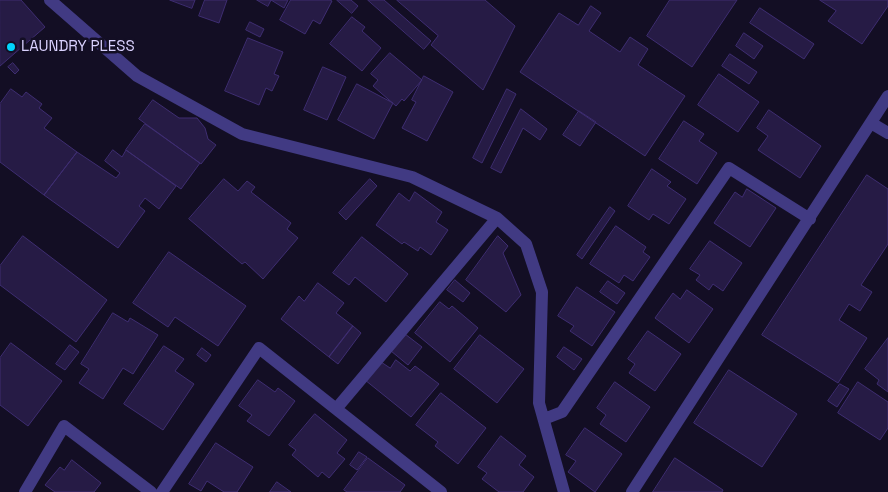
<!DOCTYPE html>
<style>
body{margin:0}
canvas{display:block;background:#130e24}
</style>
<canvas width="888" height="492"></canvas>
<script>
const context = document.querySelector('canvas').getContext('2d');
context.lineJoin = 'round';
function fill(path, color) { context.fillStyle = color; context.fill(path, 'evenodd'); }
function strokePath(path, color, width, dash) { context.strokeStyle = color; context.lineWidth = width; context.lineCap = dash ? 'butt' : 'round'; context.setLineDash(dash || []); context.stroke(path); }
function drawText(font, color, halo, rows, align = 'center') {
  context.font = font + ' "Space Grotesk",sans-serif'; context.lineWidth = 5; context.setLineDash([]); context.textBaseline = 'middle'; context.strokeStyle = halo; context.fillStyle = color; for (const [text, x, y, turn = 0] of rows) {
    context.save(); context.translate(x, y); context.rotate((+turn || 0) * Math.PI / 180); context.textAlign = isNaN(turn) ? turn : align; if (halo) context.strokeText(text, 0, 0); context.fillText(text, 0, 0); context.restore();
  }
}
const building = new Path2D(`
 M 0,0 L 21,0 L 45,27 L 0,66 Z
 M 170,0 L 195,0 L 192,8 Z
 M 205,0 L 227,0 L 219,23 L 199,16 Z
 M 257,0 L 288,0 L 284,8 L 271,0 L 268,6 Z
 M 291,0 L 330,0 L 332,1 L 320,24 L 313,20 L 305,34 L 280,20 Z
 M 337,0 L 351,0 L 358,6 L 352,13 Z
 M 368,0 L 384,0 L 431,41 L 424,49 Z
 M 397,0 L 485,0 L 515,26 L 483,90 L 431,45 L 438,36 Z
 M 670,0 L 737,0 L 692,67 L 647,36 Z
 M 820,0 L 888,0 L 888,6 L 862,44 L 828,21 L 836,11 Z
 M 591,6 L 601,13 L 589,31 L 620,52 L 630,37 L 648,49 L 638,65 L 685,96 L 645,156 L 520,72 L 559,13 L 578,25 Z
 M 760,8 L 814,44 L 804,59 L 750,23 Z
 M 352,17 L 365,27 L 362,31 L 381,48 L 362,71 L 330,44 Z
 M 250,22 L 264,29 L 260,37 L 246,30 Z
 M 744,33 L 763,46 L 754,59 L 736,46 Z
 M 248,38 L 283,52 L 274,74 L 279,76 L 272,91 L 266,88 L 259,105 L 225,91 Z
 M 390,53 L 422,80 L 404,101 L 402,99 L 396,106 L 373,86 L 378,80 L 371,74 Z
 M 730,54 L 757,72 L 749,84 L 722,66 Z
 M 13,63 L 19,70 L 15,74 L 8,67 Z
 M 323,67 L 346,77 L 327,120 L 304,110 Z
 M 719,74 L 759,102 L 738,132 L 698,105 Z
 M 424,76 L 453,92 L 427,141 L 402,128 L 416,102 L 412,100 Z
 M 357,84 L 393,103 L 374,139 L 338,120 Z
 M 11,89 L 22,97 L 26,92 L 42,104 L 39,108 L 52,118 L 44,128 L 77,152 L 44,195 L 0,162 L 0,104 Z
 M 507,89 L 516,94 L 482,163 L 473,158 Z
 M 153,100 L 179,118 L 197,118 L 205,128 L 208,139 L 216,145 L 201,164 L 139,119 Z
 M 521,109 L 547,129 L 540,140 L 523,128 L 501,173 L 491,168 Z
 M 769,110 L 821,146 L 800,178 L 758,150 L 768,136 L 757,128 Z
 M 579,111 L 596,122 L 580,146 L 563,135 Z
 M 684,121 L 704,134 L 699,141 L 717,153 L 697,184 L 659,159 Z
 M 145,124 L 200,163 L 181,189 L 126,150 Z
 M 113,150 L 122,157 L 126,150 L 176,186 L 159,209 L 145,198 L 139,206 L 145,211 L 118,248 L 44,195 L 77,152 L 116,178 L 120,173 L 105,161 Z
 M 652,169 L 671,182 L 667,186 L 686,199 L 669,224 L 653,214 L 649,220 L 628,206 Z
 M 867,175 L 888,189 L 888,244 L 861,285 L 872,292 L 860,311 L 849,304 L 839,320 L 867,338 L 838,383 L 762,335 Z
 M 224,179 L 238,191 L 247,181 L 255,187 L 251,192 L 291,223 L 287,229 L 298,238 L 263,279 L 245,262 L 242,264 L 189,219 Z
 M 370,179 L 377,186 L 346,220 L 339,213 Z
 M 747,189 L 776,208 L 750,247 L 714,223 L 735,192 L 742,197 Z
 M 415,192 L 442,212 L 436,222 L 448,230 L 431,255 L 420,247 L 418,251 L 404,242 L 402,244 L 376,225 L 399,193 L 409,201 Z
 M 610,207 L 615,211 L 582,259 L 577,255 Z
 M 616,226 L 646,247 L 643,252 L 650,257 L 633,281 L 624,275 L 619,283 L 590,264 Z
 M 23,236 L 107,300 L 76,342 L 0,285 L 0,266 Z
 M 498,236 L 508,246 L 503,253 L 521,295 L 506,312 L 466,280 Z
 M 362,237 L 408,274 L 386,302 L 355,277 L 349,285 L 333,273 Z
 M 710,241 L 742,263 L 723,291 L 713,284 L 709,290 L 696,280 L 700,275 L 690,269 Z
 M 169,252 L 246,306 L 218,346 L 175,317 L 168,327 L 133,303 Z
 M 455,280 L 470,293 L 463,302 L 447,290 Z
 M 608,281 L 625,293 L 617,304 L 600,292 Z
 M 318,283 L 344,303 L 336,313 L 353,326 L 329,357 L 281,319 L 299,296 L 304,301 Z
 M 577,287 L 615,312 L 592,346 L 570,331 L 574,326 L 558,316 Z
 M 687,290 L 713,309 L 689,343 L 655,318 L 673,293 L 680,299 Z
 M 440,302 L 449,309 L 452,306 L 478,328 L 450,362 L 415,333 Z
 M 113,313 L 128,322 L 130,318 L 158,335 L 133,374 L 123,368 L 103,399 L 79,383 L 89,369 L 81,364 Z
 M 353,326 L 361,333 L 338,364 L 329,357 Z
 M 648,331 L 681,354 L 655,391 L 629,373 L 635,364 L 628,359 Z
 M 405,334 L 422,347 L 408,365 L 391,351 Z
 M 480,335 L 524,369 L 497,403 L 454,369 Z
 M 888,338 L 888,392 L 877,384 L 879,380 L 865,369 Z
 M 11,343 L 62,381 L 28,426 L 0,405 L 0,358 Z
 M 70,345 L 79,352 L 65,370 L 56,364 Z
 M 164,346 L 184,359 L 175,371 L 194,384 L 163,430 L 124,404 Z
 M 564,347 L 582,359 L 574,370 L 557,357 Z
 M 202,348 L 211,355 L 206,362 L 197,355 Z
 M 396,360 L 410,371 L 415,366 L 439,384 L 411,417 L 365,380 L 381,362 L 390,368 Z
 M 729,370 L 797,414 L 762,467 L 694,423 Z
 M 258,380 L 275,392 L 278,388 L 295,401 L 269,436 L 247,421 L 252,415 L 239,406 Z
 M 615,382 L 650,407 L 626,442 L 600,424 L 606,415 L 597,408 Z
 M 858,382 L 888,402 L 888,428 L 880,440 L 838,413 Z
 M 840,384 L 849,389 L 837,407 L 828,401 Z
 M 441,393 L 486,428 L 458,464 L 435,446 L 438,442 L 416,425 Z
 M 315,414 L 347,440 L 337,453 L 345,459 L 329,478 L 322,472 L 318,477 L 292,455 L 296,450 L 289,445 Z
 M 585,428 L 622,454 L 595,492 L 568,472 L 576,461 L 566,455 Z
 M 501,436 L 526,456 L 519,465 L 534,477 L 523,492 L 499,492 L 482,479 L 487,473 L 478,467 Z
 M 216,443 L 253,467 L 237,492 L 224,492 L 207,481 L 201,491 L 189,484 Z
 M 359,452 L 367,457 L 357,470 L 350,465 Z
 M 368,458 L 405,485 L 400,492 L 347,492 L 344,490 Z
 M 675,458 L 723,490 L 722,492 L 653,492 Z
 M 72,460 L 101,483 L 94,492 L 55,492 L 45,485 L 60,467 L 64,470 Z
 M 277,482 L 291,492 L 270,492 Z`);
const minor = new Path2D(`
 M 50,0 L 137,76 L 242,134 L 412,177 L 497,218 L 526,244 L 542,292 L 539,403 L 564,492
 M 871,123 L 888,133
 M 336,409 L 497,218
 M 544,419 L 562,412 L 729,168 L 810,219
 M 25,492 L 64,426 L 151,492
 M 162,492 L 259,348 L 441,492
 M 632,492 L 888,96`);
const markers = [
 [11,47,5,"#01d4fb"]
];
const poiNames = [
 ["LAUNDRY PLESS",21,47]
];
fill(building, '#261b45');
strokePath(building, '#3e2d71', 1);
strokePath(minor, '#413a83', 12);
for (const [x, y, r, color] of markers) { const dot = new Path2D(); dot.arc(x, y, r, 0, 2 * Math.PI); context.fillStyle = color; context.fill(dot); strokePath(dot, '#130e24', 2); }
drawText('15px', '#dad2ff', '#130e24', poiNames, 'left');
</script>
